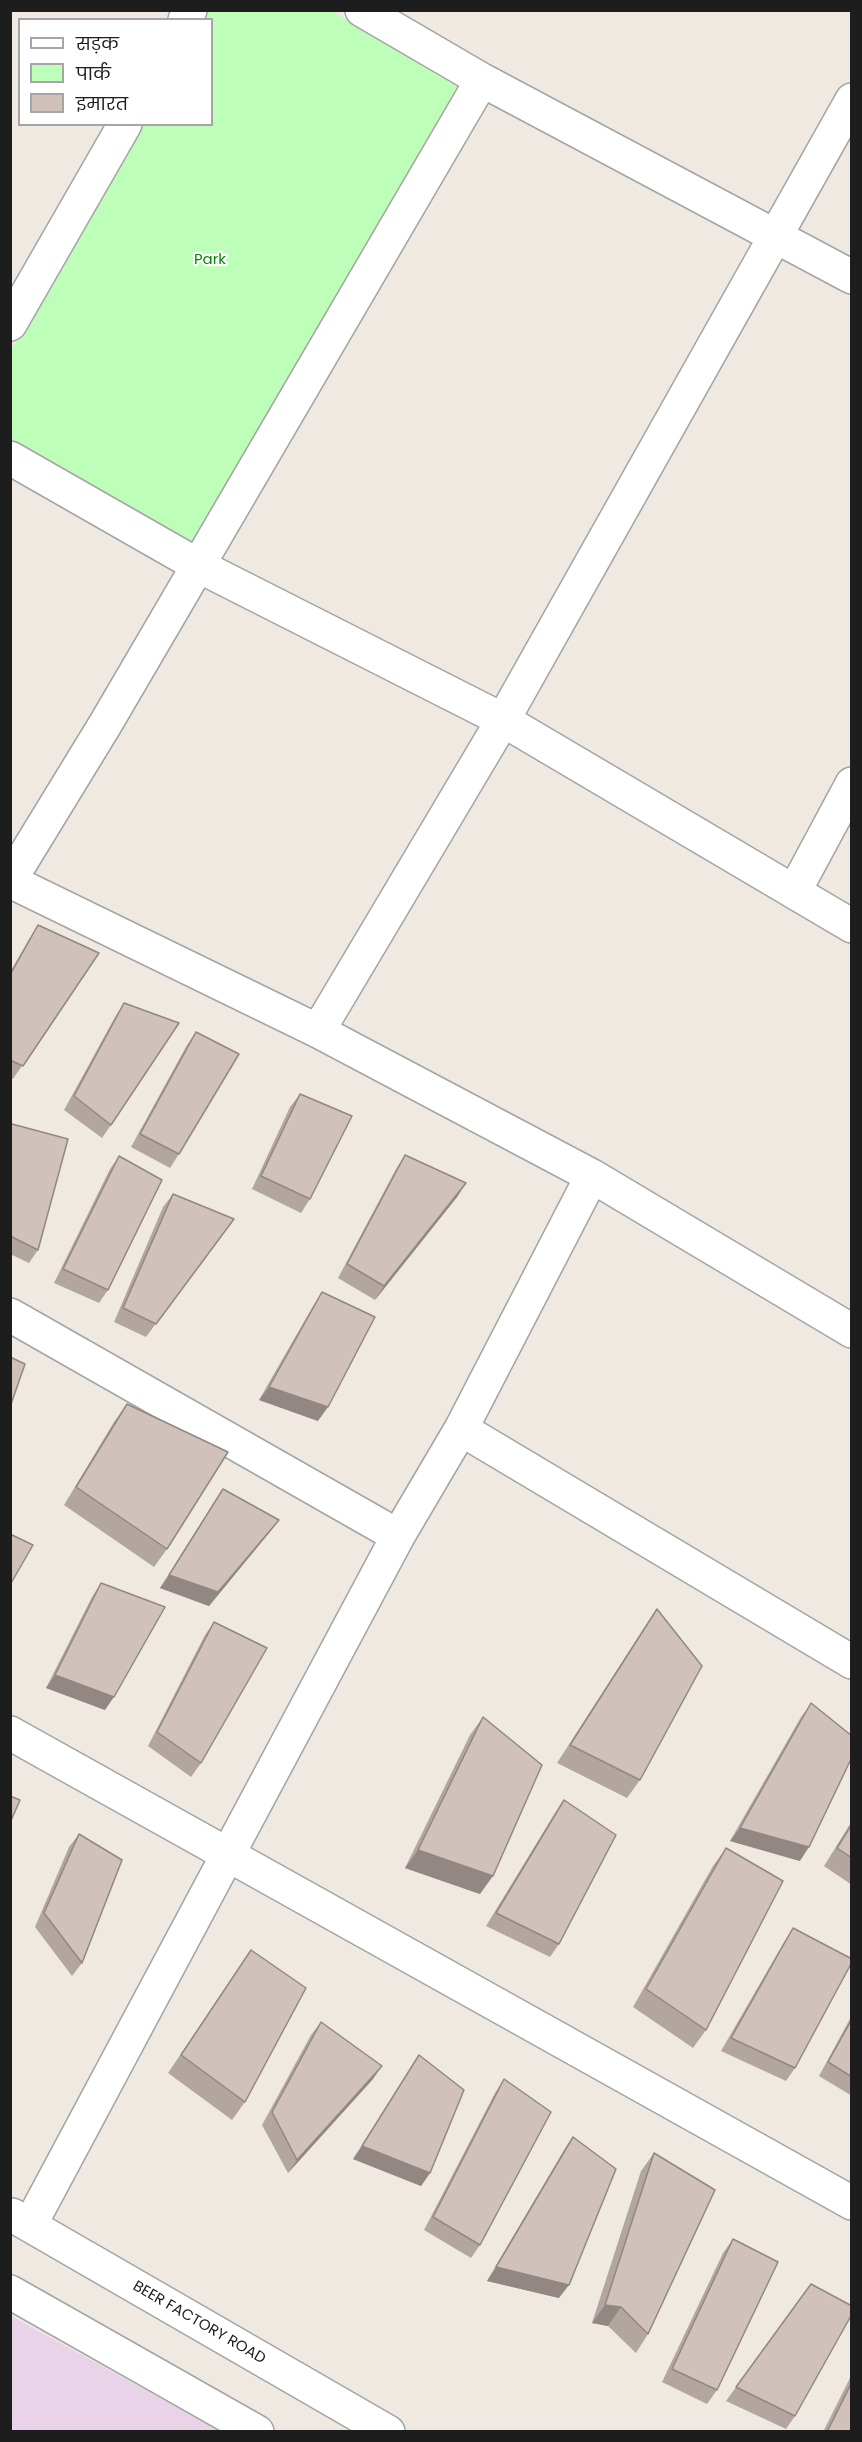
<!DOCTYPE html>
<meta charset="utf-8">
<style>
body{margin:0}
#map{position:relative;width:862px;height:2442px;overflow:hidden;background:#efe9e2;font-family:Poppins,"Noto Sans Devanagari",sans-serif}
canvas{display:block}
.frame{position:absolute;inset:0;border:12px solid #1d1d1d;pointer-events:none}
.legend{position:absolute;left:18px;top:18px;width:195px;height:108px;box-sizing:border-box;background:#fff;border:2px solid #a5a5a5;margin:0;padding:8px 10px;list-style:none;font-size:18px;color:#1d1d1d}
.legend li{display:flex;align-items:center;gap:12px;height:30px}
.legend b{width:30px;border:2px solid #a5a5a5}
</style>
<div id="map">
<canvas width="862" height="2442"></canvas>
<div class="frame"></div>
<ul class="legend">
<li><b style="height:8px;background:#fff"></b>सड़क</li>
<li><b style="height:16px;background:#bdffb9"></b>पार्क</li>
<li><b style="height:16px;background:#d0c1ba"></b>इमारत</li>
</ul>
</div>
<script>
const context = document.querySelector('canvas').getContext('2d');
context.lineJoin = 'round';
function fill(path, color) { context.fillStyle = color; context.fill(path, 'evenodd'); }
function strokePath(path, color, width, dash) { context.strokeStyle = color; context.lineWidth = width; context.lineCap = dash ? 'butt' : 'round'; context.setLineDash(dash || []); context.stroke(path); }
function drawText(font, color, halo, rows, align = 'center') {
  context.font = font + ' Poppins,sans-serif'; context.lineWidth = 4.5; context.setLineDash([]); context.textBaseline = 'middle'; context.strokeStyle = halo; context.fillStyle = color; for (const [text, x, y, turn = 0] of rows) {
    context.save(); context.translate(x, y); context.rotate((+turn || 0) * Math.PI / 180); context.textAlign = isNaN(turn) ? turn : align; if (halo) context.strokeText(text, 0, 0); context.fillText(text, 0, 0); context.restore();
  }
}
const industrial = new Path2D(`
 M 10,2316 L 11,2316 L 220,2431 L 11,2431 Z`);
const park = new Path2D(`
 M 206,11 L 332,11 L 457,87 L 193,545 L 11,440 L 11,351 L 140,125 L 212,124 L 212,20 L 200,19 Z`);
const street = new Path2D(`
 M 362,10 L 482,80 L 852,277
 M 185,20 L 190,10
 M 10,324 L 125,124
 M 10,458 L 199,566 L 503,720 L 852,926
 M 10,880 L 106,723 L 482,80
 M 10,881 L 318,1031 L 592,1176 L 852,1331
 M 794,892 L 852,784
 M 318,1031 L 503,720 L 852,100
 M 10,1315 L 398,1536
 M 461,1429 L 852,1662
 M 10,1733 L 852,2203
 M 12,2215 L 388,2432
 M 30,2225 L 398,1536 L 461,1429 L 592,1176
 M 10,2292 L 257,2432`);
const wall = new Path2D(`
 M 38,925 L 99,953 L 13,1079 L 10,1078 L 10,972 L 29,939 Z
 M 124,1003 L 111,1125 L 102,1138 L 64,1110 L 115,1017 Z
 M 196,1032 L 179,1154 L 170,1168 L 131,1147 L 187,1045 Z
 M 300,1094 L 310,1199 L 301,1213 L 252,1189 L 290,1107 Z
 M 10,1125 L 38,1250 L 29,1263 L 10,1254 Z
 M 405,1155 L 466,1183 L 457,1197 L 375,1300 L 338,1278 L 396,1169 Z
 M 119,1156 L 108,1290 L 99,1303 L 54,1283 L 110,1169 Z
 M 173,1194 L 224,1232 L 146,1337 L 114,1322 L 163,1207 Z
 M 322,1292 L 318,1421 L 259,1400 L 313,1306 Z
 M 127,1404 L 167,1549 L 154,1567 L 64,1505 L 114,1422 Z
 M 223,1489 L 279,1520 L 269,1533 L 209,1606 L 160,1588 Z
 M 101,1583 L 105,1710 L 46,1688 L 92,1597 Z
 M 657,1609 L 640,1780 L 627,1798 L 557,1763 L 644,1628 Z
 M 214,1622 L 201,1763 L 191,1777 L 148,1746 L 205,1635 Z
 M 811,1704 L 800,1861 L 730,1841 L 801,1717 Z
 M 483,1717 L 480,1894 L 405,1868 L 470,1735 Z
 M 564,1800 L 559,1944 L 550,1957 L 486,1926 L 555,1813 Z
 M 852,1821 L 852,1885 L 824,1866 Z
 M 79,1834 L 82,1963 L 72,1976 L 35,1927 L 69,1847 Z
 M 726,1848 L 706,2030 L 693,2048 L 633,2007 L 713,1866 Z
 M 793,1928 L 795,2068 L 786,2081 L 721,2051 L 784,1942 Z
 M 251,1950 L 245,2102 L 232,2120 L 168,2073 Z
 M 852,2015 L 852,2096 L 819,2076 Z
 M 321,2022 L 373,2079 L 288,2173 L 262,2125 L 311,2035 Z
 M 419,2055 L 430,2173 L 421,2186 L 353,2159 Z
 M 504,2079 L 480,2245 L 471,2258 L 424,2230 L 495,2093 Z
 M 573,2137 L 559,2298 L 487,2281 L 564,2150 Z
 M 654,2153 L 648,2334 L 636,2353 L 608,2326 L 592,2323 L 641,2171 Z
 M 733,2239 L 717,2390 L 707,2404 L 662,2382 L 723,2253 Z
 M 852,2374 L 852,2432 L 823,2432 Z
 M 736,2387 L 795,2416 L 786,2429 L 726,2401 Z`);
const shadedWall = new Path2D(`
 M 466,1183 L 457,1197 L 375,1300 L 384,1286 Z
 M 269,1387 L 328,1407 L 318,1421 L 259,1400 Z
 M 279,1520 L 269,1533 L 209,1606 L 160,1588 L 169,1575 Z
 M 55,1675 L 114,1697 L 105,1710 L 46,1688 Z
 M 740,1828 L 809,1847 L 800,1861 L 730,1841 Z
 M 418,1850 L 493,1876 L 480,1894 L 405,1868 Z
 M 382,2066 L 373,2079 L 288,2173 L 297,2160 Z
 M 362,2146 L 430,2173 L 421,2186 L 353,2159 Z
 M 496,2267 L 569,2285 L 559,2298 L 487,2281 Z
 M 605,2305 L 621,2307 L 608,2326 L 592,2323 Z`);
const building = new Path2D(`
 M 38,925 L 99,953 L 23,1066 L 10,1060 L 10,975 Z
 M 124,1003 L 179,1023 L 111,1125 L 74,1096 Z
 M 196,1032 L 239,1054 L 179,1154 L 140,1134 Z
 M 300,1094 L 352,1116 L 310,1199 L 261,1176 Z
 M 12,1124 L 68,1139 L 38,1250 L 10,1236 L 10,1126 Z
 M 405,1155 L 466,1183 L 384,1286 L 347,1264 Z
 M 119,1156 L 162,1180 L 108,1290 L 63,1269 Z
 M 173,1194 L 234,1219 L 156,1324 L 123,1308 Z
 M 322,1292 L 375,1317 L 328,1407 L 269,1387 Z
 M 10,1357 L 25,1364 L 10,1407 Z
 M 127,1404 L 228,1452 L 167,1549 L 76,1487 Z
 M 223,1489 L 279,1520 L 218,1592 L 169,1575 Z
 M 10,1534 L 33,1545 L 10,1585 Z
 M 101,1583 L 165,1607 L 114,1697 L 55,1675 Z
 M 657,1609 L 702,1666 L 640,1780 L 570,1745 Z
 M 214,1622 L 267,1648 L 201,1763 L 157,1732 Z
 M 811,1703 L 852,1736 L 852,1757 L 809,1847 L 740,1828 Z
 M 483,1717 L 542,1765 L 493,1876 L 418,1850 Z
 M 10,1796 L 20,1800 L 10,1823 Z
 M 564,1800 L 616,1835 L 559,1944 L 496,1913 Z
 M 852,1824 L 852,1858 L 837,1848 Z
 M 79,1834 L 122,1860 L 82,1963 L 44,1913 Z
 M 726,1848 L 783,1881 L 706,2030 L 646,1989 Z
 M 793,1928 L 852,1959 L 852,1962 L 795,2068 L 731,2038 Z
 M 251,1950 L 306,1988 L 245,2102 L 181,2055 Z
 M 852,2019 L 852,2077 L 828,2062 Z
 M 321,2022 L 382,2066 L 297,2160 L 272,2112 Z
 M 419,2055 L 464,2090 L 430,2173 L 362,2146 Z
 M 504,2079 L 551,2112 L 480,2245 L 433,2217 Z
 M 573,2137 L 616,2169 L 569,2285 L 496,2267 Z
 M 654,2153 L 715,2190 L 648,2334 L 621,2307 L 605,2305 Z
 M 733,2239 L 778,2262 L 717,2390 L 672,2369 Z
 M 811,2284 L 852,2306 L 852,2314 L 795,2416 L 736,2387 Z
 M 852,2382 L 852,2432 L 827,2432 Z`);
const parkNames = [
 ["Park",210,260]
];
const streetNames = [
 ["BEER FACTORY ROAD",199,2323,30]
];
fill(industrial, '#e9d3e8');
fill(park, '#bdffb9');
strokePath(street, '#a4a4a4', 36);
strokePath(street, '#fff', 33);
fill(wall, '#b3a6a0');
fill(shadedWall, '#928782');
fill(building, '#d0c1ba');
strokePath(building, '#928782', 1.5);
drawText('15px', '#078600', '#fff', parkNames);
drawText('15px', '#1d1d1d', '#fff', streetNames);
</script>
